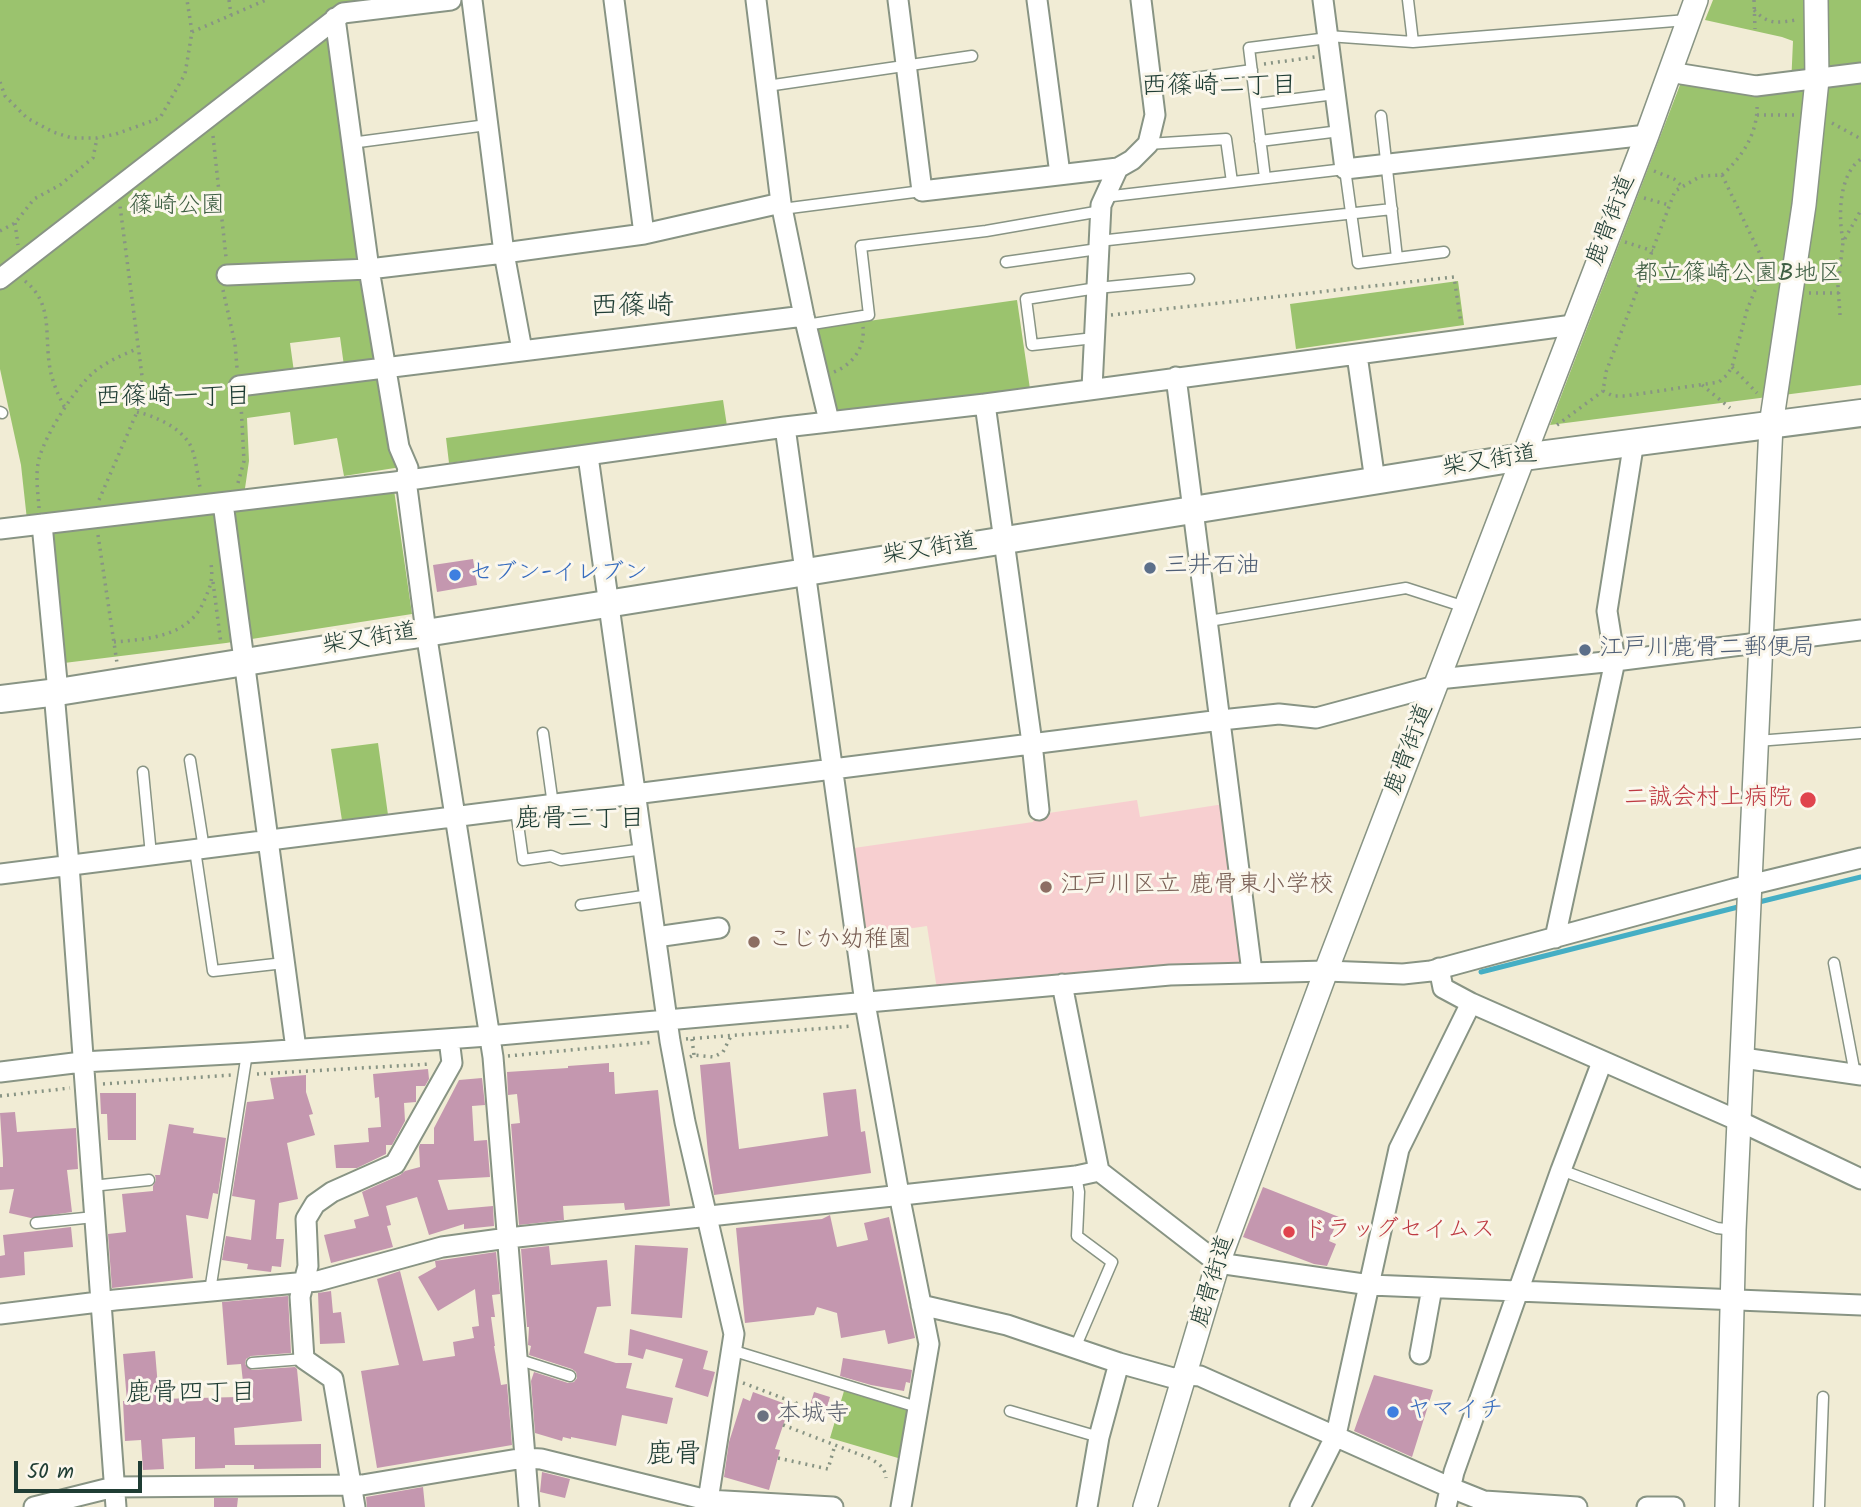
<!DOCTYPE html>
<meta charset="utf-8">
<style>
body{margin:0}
#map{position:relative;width:1861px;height:1507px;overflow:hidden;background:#f1ecd5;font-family:Kalam,sans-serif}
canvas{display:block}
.scale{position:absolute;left:14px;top:1461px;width:128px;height:32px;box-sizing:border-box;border:4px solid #1f3d34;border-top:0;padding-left:9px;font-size:21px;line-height:24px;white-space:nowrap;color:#1f3d34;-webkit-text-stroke:5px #fbf7ec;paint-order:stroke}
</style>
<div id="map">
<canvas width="1861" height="1507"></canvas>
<div class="scale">50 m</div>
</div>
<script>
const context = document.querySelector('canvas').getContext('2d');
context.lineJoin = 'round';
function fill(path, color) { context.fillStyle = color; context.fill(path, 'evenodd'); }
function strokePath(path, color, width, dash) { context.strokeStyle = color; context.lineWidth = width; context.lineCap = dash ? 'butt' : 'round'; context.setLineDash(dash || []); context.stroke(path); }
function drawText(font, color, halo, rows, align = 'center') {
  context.font = font + ' Kalam,"Klee One",sans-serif'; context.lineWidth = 6; context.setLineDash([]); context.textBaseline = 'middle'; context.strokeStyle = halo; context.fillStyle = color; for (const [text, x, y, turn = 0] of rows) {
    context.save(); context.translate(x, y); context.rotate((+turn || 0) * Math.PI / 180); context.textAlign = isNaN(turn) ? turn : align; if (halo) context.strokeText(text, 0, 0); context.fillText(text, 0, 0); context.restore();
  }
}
const built = new Path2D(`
 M 1137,800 L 1140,817 L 1224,804 L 1242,960 L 1238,965 L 937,989 L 927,926 L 865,935 L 854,848 L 1033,822 L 1035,815 Z`);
const green = new Path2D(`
 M 0,0 L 370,0 L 331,33 L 377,362 L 344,366 L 340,337 L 290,343 L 294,372 L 380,375 L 401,467 L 344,476 L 337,438 L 294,445 L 290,412 L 247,418 L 249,461 L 244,495 L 394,490 L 412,614 L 226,643 L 64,663 L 45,518 L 27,520 L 21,465 L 0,369 Z
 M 1713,0 L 1861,0 L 1861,385 L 1550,425 L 1683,77 L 1791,86 L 1793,41 L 1782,37 L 1705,20 Z
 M 1458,281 L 1464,325 L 1296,349 L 1290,304 Z
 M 1017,300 L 1030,389 L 828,417 L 812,329 Z
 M 723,400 L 727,426 L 449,463 L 446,438 Z
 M 378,743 L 389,822 L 343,827 L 331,749 Z
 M 844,1391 L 908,1410 L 898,1458 L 830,1438 Z`);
const stream = new Path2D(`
 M 1755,903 L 1861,877
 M 1481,972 L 1742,906`);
const building = new Path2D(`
 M 473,559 L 477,585 L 437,592 L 433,565 Z
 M 730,1062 L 739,1149 L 828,1136 L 823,1093 L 856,1089 L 861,1132 L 865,1131 L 871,1173 L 714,1195 L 708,1154 L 700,1065 Z
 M 609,1063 L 609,1072 L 614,1072 L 615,1094 L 658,1090 L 670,1206 L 625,1210 L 624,1203 L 563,1206 L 564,1220 L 519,1225 L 511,1124 L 520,1123 L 517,1094 L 508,1095 L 507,1072 L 568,1068 L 568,1066 Z
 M 428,1069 L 429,1079 L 425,1086 L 416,1086 L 416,1102 L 404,1103 L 405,1121 L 392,1145 L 386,1145 L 386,1154 L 357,1168 L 336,1168 L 334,1145 L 369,1142 L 368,1128 L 381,1127 L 379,1097 L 375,1098 L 373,1074 Z
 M 306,1075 L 306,1092 L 313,1114 L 309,1115 L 315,1135 L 287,1143 L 298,1199 L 279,1203 L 276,1239 L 284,1239 L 281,1267 L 272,1266 L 271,1272 L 247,1269 L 248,1264 L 222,1260 L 226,1236 L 251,1240 L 255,1200 L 232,1196 L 247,1102 L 274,1099 L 270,1078 Z
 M 482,1078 L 485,1105 L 472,1106 L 474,1141 L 487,1140 L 490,1177 L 438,1180 L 448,1210 L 493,1206 L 494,1226 L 464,1229 L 464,1224 L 429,1235 L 417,1197 L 386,1206 L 391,1225 L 387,1226 L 393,1247 L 331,1263 L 324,1235 L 356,1228 L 354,1220 L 369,1216 L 362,1192 L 400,1175 L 405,1171 L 420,1167 L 419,1147 L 420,1144 L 434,1144 L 434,1128 L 459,1080 Z
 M 100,1093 L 136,1093 L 136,1140 L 108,1140 L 107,1114 L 101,1114 Z
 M 15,1112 L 17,1132 L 76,1128 L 78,1169 L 67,1170 L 72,1212 L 31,1218 L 9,1213 L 14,1189 L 0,1190 L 0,1167 L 3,1167 L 3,1160 L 0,1113 Z
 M 169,1124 L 194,1128 L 193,1133 L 226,1138 L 218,1194 L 213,1193 L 208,1219 L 186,1215 L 193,1278 L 112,1288 L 108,1234 L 126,1232 L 122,1194 L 153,1191 L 153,1186 L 156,1180 L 155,1175 L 160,1175 Z
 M 1263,1187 L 1339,1217 L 1329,1241 L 1336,1244 L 1327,1266 L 1314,1264 L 1243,1237 Z
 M 830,1215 L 837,1247 L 868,1240 L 864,1223 L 889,1217 L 915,1338 L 888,1344 L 885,1330 L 841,1338 L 837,1313 L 817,1307 L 814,1315 L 745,1323 L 736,1228 L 822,1219 Z
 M 71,1227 L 73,1247 L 24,1252 L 25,1275 L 0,1278 L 0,1256 L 5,1255 L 3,1235 Z
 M 635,1245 L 688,1248 L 682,1318 L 631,1314 Z
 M 549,1246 L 551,1265 L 607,1260 L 611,1306 L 597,1307 L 584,1353 L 616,1363 L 632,1363 L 626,1388 L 673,1398 L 667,1424 L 622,1415 L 616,1446 L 571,1437 L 571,1439 L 563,1437 L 562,1441 L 535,1433 L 531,1381 L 534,1372 L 568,1383 L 574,1382 L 577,1378 L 576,1372 L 572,1369 L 529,1355 L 531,1346 L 528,1345 L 529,1327 L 527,1327 L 521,1249 Z
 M 496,1252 L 500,1294 L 492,1295 L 495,1317 L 491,1317 L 495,1346 L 494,1346 L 501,1385 L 507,1384 L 512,1445 L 377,1468 L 361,1371 L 399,1365 L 377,1279 L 400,1271 L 423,1361 L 455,1356 L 453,1342 L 474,1338 L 472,1327 L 479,1326 L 475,1289 L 438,1311 L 418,1277 L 436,1267 L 435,1261 Z
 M 331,1291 L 333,1313 L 341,1312 L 345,1343 L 320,1344 L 318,1293 Z
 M 288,1296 L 291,1353 L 251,1356 L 246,1359 L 245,1364 L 252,1370 L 295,1367 L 297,1369 L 302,1421 L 234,1428 L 235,1445 L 321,1444 L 321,1468 L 254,1469 L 254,1465 L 225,1465 L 225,1468 L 195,1469 L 195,1437 L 162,1439 L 164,1469 L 143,1470 L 141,1440 L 125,1441 L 123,1401 L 127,1401 L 123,1354 L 155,1351 L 159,1399 L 238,1397 L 238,1391 L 244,1391 L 241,1364 L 227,1365 L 222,1302 Z
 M 630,1329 L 708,1351 L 703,1369 L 715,1372 L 708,1397 L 675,1387 L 683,1359 L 646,1349 L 643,1359 L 628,1355 Z
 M 843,1358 L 912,1370 L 910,1383 L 906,1382 L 904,1391 L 871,1385 L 840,1376 Z
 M 1374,1375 L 1433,1390 L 1412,1457 L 1354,1431 Z
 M 753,1392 L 783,1403 L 780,1412 L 787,1414 L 775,1449 L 780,1450 L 769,1490 L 724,1477 L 729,1442 L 743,1398 L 750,1401 Z
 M 814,1392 L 830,1397 L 824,1417 L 808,1412 Z
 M 542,1472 L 570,1479 L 565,1498 L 540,1492 Z
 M 423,1487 L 425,1507 L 367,1507 L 366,1497 Z
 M 214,1498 L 238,1498 L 237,1507 L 214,1507 Z`);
const path = new Path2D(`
 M 229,0 L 231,15
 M 1754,0 L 1755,29
 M 1754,10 C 1769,25 1777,23 1796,20
 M 192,32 L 266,0
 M 1264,64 L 1315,57
 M 0,82 L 5,96 L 27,118 L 53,132 L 72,138 L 97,138 L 116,134 L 160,118 L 185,74 L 192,32 L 187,0
 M 1757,115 L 1794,115
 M 1832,123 L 1861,139
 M 213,136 L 226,257
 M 1654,171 L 1674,179 L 1683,187
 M 1722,175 L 1761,256 L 1764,268 L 1747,310 L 1732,367 L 1727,375 L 1719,382 L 1625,396 L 1613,396 L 1603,391 L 1606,372 L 1675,191 L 1701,176 Z
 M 1722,175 C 1743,156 1758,133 1757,104
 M 1644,198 L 1669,205
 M 15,223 L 18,245
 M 0,231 L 15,223 L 34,199 L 60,185 L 93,158 L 97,138
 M 1843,240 C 1838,216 1839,174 1861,159
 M 1625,242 L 1653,251
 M 25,281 C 52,303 45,330 49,362 C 51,379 57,393 65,408
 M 223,290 L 235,344 L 237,368
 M 1809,293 L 1839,293
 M 1111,315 L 1454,277 L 1461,323
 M 1840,315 L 1838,286 L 1843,242 L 1861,210
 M 1732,367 L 1757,393
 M 834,372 C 853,364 865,348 863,327
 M 1702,385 L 1730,408
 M 137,412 C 155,416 179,427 189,443 C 196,454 197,474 200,487
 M 1557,425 L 1603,391
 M 238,483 L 244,461 L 241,404
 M 99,500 L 137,412 L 142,376 L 120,206
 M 39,508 C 38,492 35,475 39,459 C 45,435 75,388 94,372 C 106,362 122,355 137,349
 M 98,535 L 117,663
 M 213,582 L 221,644
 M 114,642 C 148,639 189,637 204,601 C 211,585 213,580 211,563
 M 686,1039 L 853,1026
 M 692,1039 L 694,1055
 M 508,1056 L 654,1042
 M 690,1057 L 694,1055 L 714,1057 L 723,1052 L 731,1036
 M 257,1074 L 431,1064
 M 103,1084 L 232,1075
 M 0,1096 L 70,1088
 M 743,1383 L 796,1403 L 787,1427
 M 783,1425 L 869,1458 C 878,1463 885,1467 886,1478
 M 778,1458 L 828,1469 L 835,1445`);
const service = new Path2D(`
 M 1408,0 L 1413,42
 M 1328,36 L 1413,42 L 1687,20
 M 1151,84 L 1252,70
 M 767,86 L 972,56
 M 1256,104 L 1335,94
 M 1381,116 L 1397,258
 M 1260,141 L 1340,131
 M 351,143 L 487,125
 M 1148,144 L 1226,139 L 1232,182
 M 1265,178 L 1249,48 L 1328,38
 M 1104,197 L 1345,169 L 1358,263 L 1444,252
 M 782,209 L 922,191
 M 1099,241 L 1392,209
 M 1006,262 L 1098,249
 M 806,325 L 869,315 L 861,246 L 986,231 L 1101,211
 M 1094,338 L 1032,345 L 1026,299 L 1097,288 L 1189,279
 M 0,412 L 2,413
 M 1209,621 L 1406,588 L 1465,607
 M 543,733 L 553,805
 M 1757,741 L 1861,733
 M 190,760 L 204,849
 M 143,772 L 151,855
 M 516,810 L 523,860 L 551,856 L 561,860 L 644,849
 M 195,850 L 213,971 L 284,963
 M 581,905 L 650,895
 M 1834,963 L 1855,1074
 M 1561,1170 L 1717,1228 L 1734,1230
 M 92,1186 L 149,1180
 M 36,1223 L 94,1217
 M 210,1291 L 247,1053
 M 1075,1348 L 1112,1262 L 1077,1236 L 1079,1192 L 1076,1176
 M 731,1350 L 917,1407
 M 517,1359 L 570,1376
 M 252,1363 L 304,1359
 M 1010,1411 L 1099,1437
 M 1819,1507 L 1823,1397`);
const minor = new Path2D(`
 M 472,0 L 504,253 L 522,350
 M 614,0 L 644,234
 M 756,0 L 781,203 L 804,316 L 829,421
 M 898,0 L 922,191 L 1118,168
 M 1037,0 L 1060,174
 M 1323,0 L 1345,169 L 1647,135
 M 335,18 L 369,269 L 399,447 L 408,468 L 406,480 L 426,632 L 493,1057 L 529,1507
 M 1669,72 L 1756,86 L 1861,73
 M 227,275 L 369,269 L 504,253 L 644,234 L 781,203
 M 0,279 L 343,13 L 451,0
 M 1357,355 L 1375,481
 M 1176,377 L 1252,972
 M 239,386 L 804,316
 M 1092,388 L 1101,205 L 1118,168 L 1132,160 L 1148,144 L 1155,115 L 1141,0
 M 985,404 L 1032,743 L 1039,810
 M 785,427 L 865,1003 L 899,1194 L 929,1344 L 901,1507
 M 588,456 L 670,1041 L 685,1122 L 734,1334 L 707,1507
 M 223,503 L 296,1049
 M 42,524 L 58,692
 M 0,529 L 395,482 L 785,427 L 985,404 L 1573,325
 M 1438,679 L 1615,661 L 1861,630
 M 54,692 L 69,865 L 116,1507
 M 0,874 L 1221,720 L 1279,714 L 1316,718 L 1435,686
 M 656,937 L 719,928
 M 1555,938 L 1615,661 L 1607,611 L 1634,441
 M 1439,968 L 1443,988 L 1471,1003 L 1739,1121 L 1861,1179
 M 1062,984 L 1099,1171
 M 1743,1058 L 1861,1075
 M 0,1072 L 82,1062 L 247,1053 L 488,1036 L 1170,975 L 1326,971 L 1403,974 L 1431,971 L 1733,889 L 1861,858
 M 921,1305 L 1007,1325 L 1119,1363 L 1173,1378 L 1187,1375 L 1200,1376 L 1449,1487 L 1484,1501 L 1577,1507
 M 0,1314 L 115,1300 L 318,1281 L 442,1247 L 508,1238 L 1076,1176 L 1099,1171 L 1218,1263 L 1370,1285 L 1861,1305
 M 1420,1354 L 1432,1288
 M 34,1507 L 114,1487 L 362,1485 L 524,1458 L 541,1459 L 707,1500 L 833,1507
 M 355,1507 L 333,1379 L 304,1359 L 300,1297 L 308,1266 L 306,1219 L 315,1204 L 332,1192 L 395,1164 L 452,1063 L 449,1039
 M 1087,1507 L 1099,1437 L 1119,1363
 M 1300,1507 L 1336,1435 L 1399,1149 L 1471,1003
 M 1446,1507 L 1454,1472 L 1561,1170 L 1602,1062
 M 1647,1507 L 1674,1507`);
const tertiary = new Path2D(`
 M 1145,1507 L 1218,1263 L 1326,971 L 1647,135 L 1696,0
 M 1727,1507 L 1734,1230 L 1771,425 L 1804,205 L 1817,80 L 1816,0`);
const secondary = new Path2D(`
 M 0,699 L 58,692 L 1523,457 L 1861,413`);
const markers = [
 [1150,568,7,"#5c6f8a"],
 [455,575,7,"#3f7fe0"],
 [1585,650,7,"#5c6f8a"],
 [1808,800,9,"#e0444e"],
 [1046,887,7,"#8d6e63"],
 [754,942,7,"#8d6e63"],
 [1289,1232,7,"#e0444e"],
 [1393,1412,7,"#3f7fe0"],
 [763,1416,7,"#6b7280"]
];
const parkNames = [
 ["篠崎公園",177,208],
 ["都立篠崎公園B地区",1738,276]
];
const streetNames = [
 ["鹿骨街道",1613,221,-69],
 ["柴又街道",1490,463,-9],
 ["柴又街道",930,551,-9],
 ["柴又街道",370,641,-9],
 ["鹿骨街道",1411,750,-69],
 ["鹿骨街道",1215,1282,-73]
];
const serviceNames = [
 ["三井石油",1164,568],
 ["江戸川鹿骨二郵便局",1599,650]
];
const shopNames = [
 ["セブン-イレブン",469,575],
 ["ヤマイチ",1407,1412]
];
const healthNames = [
 ["二誠会村上病院",1792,800],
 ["ドラッグセイムス",1303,1232,"left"]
];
const educationNames = [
 ["江戸川区立 鹿骨東小学校",1060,887],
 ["こじか幼稚園",768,942]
];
const worshipNames = [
 ["本城寺",777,1416]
];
const neighbourhoodNames = [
 ["西篠崎二丁目",1219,89],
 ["西篠崎一丁目",173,400],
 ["鹿骨三丁目",580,822],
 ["鹿骨四丁目",191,1396]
];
const quarterNames = [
 ["西篠崎",632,309],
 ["鹿骨",674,1457]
];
fill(built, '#f7cfd0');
fill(green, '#9bc36e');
strokePath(stream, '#45aec4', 5);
fill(building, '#c497af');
strokePath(service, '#889484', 13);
strokePath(minor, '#889484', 23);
strokePath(tertiary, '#889484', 26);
strokePath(secondary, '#889484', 30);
strokePath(path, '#889484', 3.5, [2, 5]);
strokePath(service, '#fff', 10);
strokePath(minor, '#fff', 19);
strokePath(tertiary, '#fff', 23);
strokePath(secondary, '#fff', 26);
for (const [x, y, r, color] of markers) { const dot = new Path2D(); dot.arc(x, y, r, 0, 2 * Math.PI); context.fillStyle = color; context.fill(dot); strokePath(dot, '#fbf7ec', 2.5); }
drawText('24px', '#3e5e42', '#fbf7ec', parkNames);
drawText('24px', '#1f3d34', '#fbf7ec', streetNames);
drawText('24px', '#4e5e75', '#fbf7ec', serviceNames, 'left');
drawText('24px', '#366cbe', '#fbf7ec', shopNames, 'left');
drawText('24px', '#be3a42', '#fbf7ec', healthNames, 'right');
drawText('24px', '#785e54', '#fbf7ec', educationNames, 'left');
drawText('24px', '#5b616d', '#fbf7ec', worshipNames, 'left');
drawText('26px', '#1f3d34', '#fbf7ec', neighbourhoodNames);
drawText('28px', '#1f3d34', '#fbf7ec', quarterNames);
</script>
